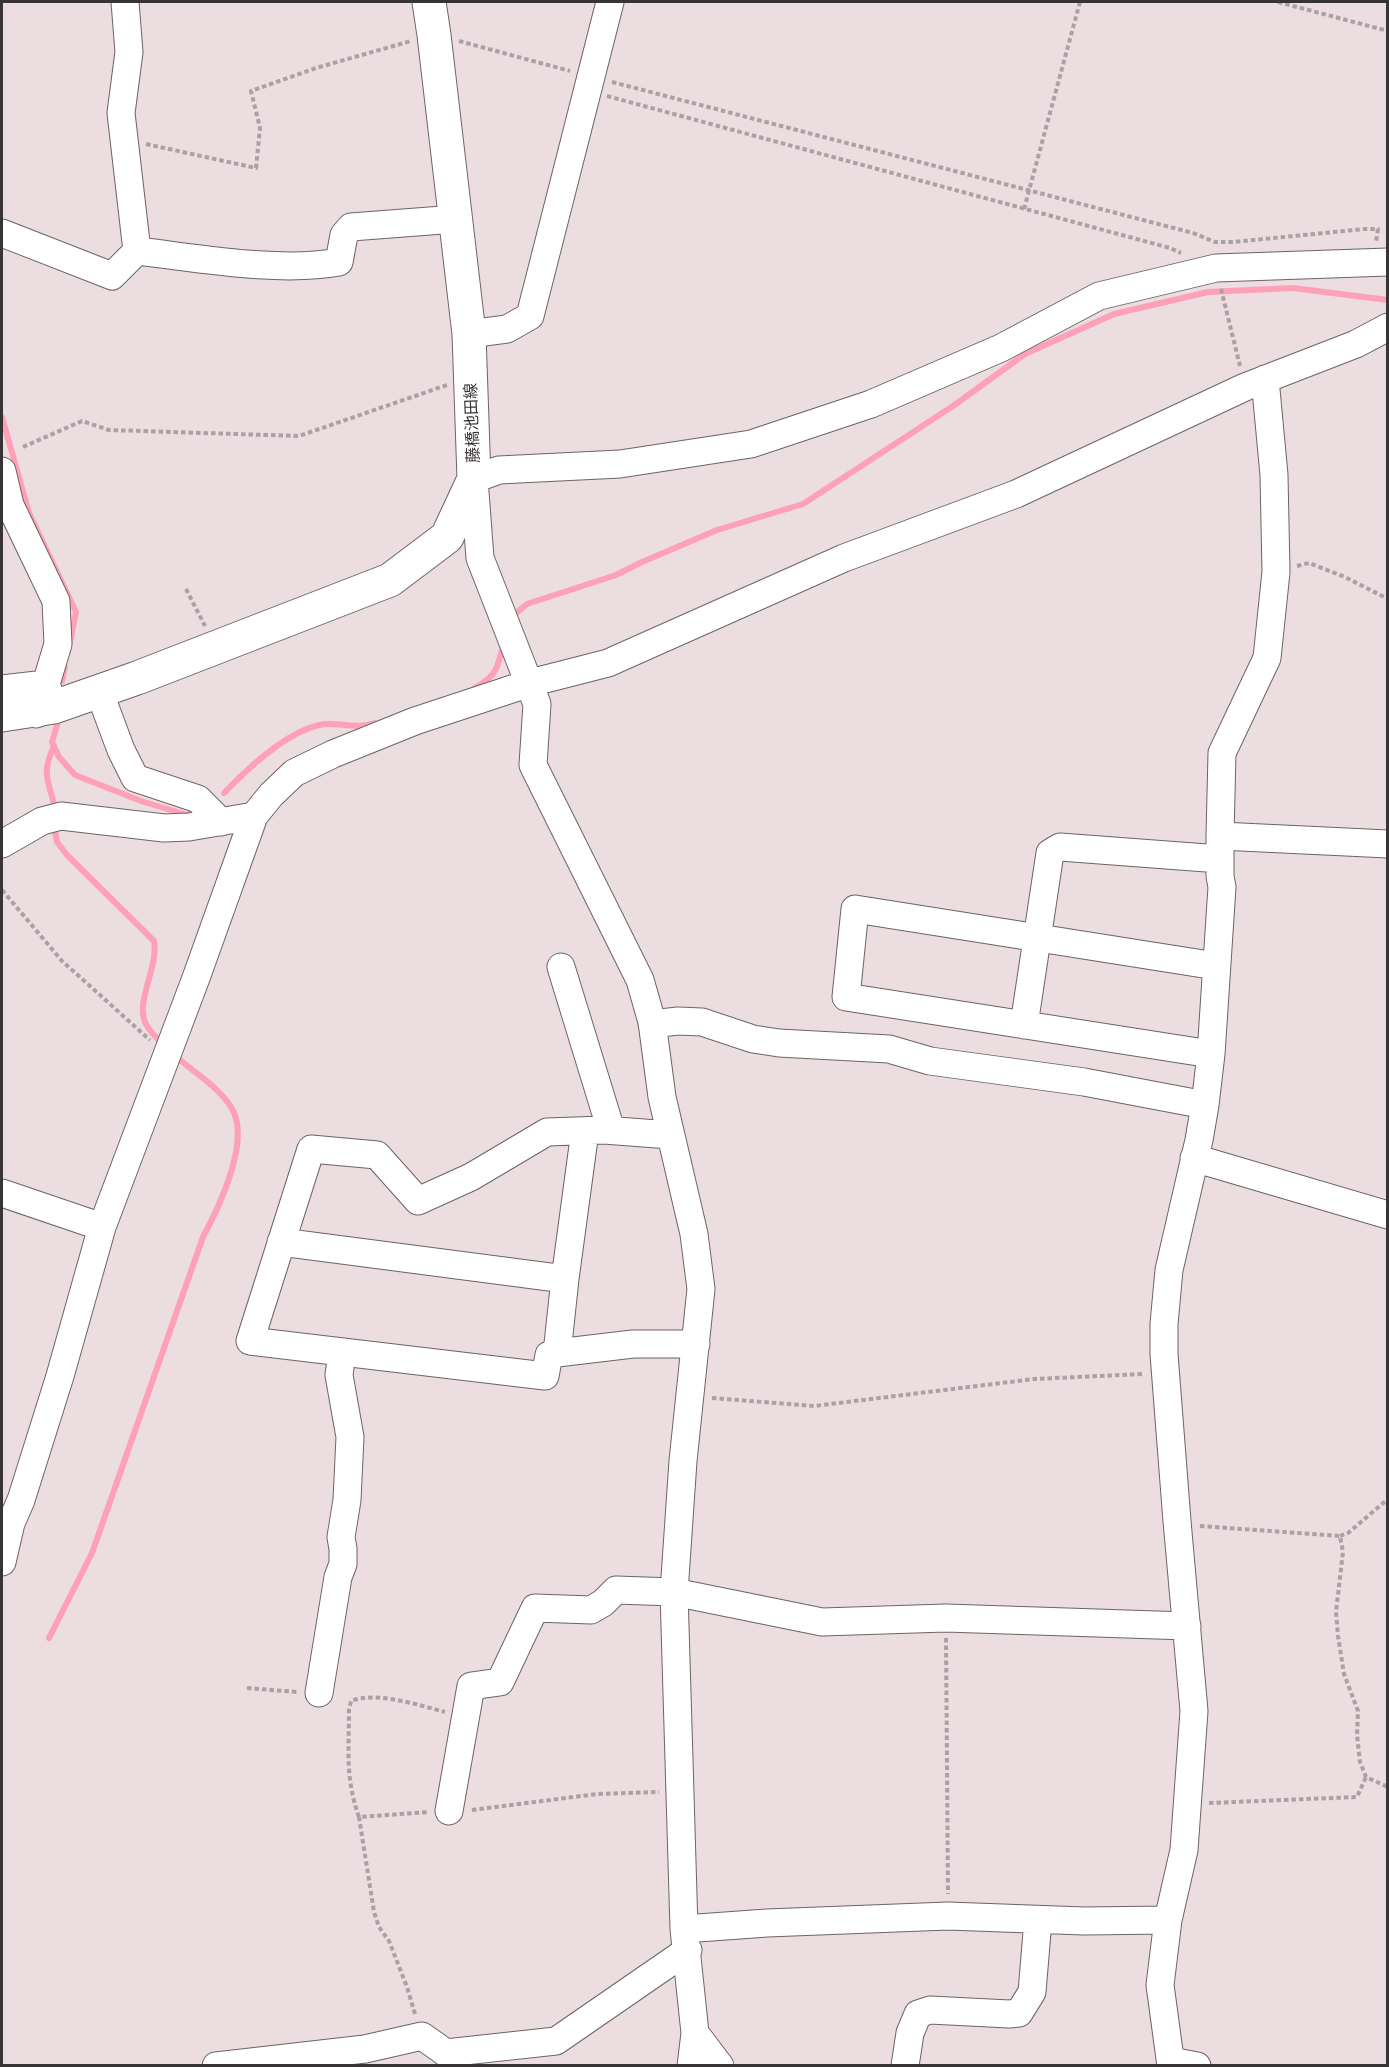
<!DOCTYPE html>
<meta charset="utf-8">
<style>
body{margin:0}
#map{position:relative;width:1389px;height:2067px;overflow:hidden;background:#ebdde0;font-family:Ubuntu,sans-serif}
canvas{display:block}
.frame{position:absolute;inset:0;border:3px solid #383334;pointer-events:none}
</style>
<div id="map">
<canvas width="1389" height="2067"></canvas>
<div class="frame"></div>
</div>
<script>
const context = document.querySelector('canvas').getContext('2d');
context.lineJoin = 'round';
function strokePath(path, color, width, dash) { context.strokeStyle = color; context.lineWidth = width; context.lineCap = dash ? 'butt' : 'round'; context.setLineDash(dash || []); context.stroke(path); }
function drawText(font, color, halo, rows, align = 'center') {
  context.font = font + ' Ubuntu,"Noto Sans JP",sans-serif'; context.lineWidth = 5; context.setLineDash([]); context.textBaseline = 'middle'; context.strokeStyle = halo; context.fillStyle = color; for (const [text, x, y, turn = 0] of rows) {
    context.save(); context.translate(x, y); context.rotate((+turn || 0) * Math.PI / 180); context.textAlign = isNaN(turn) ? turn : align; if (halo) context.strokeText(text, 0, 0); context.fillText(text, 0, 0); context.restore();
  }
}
const stream = new Path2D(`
 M 2,417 L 29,513 L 76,612 L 70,642
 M 515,614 L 527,604 L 616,575 L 642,562 L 717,530 L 803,504 L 953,406 L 1025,354 L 1114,314 L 1208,292 L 1293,288 L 1388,300
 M 62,681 L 65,667
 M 475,688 C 497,675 497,669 503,646
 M 57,725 L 52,742 L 59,757 L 75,775 L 141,801 L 187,815 L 195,810
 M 224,793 C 247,769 285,733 319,725 C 336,721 355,730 375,723
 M 54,804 C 47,778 42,772 54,746
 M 54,826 L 57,842 L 67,855 L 154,941 C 159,968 133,1004 147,1026 C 151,1033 158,1039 163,1044
 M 49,1638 L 92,1553 L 203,1237 C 219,1207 252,1139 231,1107 C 219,1088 197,1074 180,1060`);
const path = new Path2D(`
 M 1278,2 L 1388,31
 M 459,41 L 570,71
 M 612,82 L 1193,233 L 1215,242 L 1234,242 L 1364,229 L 1378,229 L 1376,242
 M 607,96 L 1170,248 L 1181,253
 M 146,144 L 256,168 L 260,128 L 251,91 L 316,68 L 411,41
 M 1024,209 L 1080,2
 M 1221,289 L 1240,366
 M 23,447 L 82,421 L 109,430 L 299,436 L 447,385
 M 1297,566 L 1309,563 L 1345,577 L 1388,599
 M 186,589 L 205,626
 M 2,890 L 62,961 L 150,1040
 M 712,1398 L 814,1406 L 1034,1379 L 1143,1374
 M 1200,1526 L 1340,1536 L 1343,1552 L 1336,1612 L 1338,1636 L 1344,1674 L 1358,1711 L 1357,1735 L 1360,1762 L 1366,1777 L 1388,1787
 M 1340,1536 L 1348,1533 L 1388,1499
 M 946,1638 L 948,1894
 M 247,1688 L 297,1692
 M 1209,1803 L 1357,1797 L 1366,1777
 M 472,1810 L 597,1794 L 659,1792
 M 359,1817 C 345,1778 349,1750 349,1710 L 351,1701 C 377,1691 418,1705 445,1712
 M 415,2014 L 407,1987 L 389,1941 L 379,1927 L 374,1912 L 359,1817 L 429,1812`);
const minor = new Path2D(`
 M 2,233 L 112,276 L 137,251 L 121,113 L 129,52 L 125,2
 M 137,251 C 198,258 279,273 339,262 L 344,235 L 351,227 L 456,219
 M 469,334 L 507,329 L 530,316 L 610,2
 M 2,471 L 10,505 L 56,601 L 58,644 L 46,684 L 54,707 L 36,714
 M 2,689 L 46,684
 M 99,691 L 121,750 L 135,778 L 198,799 L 221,822
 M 1220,836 L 1388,844
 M 2,844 L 42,821 L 61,816 L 164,828 L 189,827 L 254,816
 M 561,967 L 611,1130
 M 652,1024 L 678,1021 L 702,1022 L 753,1039 L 779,1043 L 889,1049 L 930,1061 L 1084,1082 L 1205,1105
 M 1024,1025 L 1050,853 L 1060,847 L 1220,859
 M 1211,1054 L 846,997 L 855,909 L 1216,966
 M 670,1135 L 604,1130 L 547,1132 L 471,1177 L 418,1201 L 377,1155 L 311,1149 L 250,1341 L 545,1376 L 549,1355 L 557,1353 L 633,1344 L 696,1344
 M 1194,1158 L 1388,1215
 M 2,1193 L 102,1227
 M 281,1242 L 565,1279
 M 557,1353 L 565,1279 L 585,1131
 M 2,1562 L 11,1523 L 21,1500 L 60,1376 L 102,1227 L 196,978 L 254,816 L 271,795 L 294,773 L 333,754 L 415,721 L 530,683 L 608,663 L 844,558 L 1016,494 L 1245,387 L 1356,344 L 1388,327
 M 319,1693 L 338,1577 L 343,1564 L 343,1549 L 341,1537 L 347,1500 L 350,1437 L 339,1375 L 342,1352
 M 449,1811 L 471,1686 L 500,1682 L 535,1608 L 591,1610 L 603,1603 L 616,1590 L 674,1592 L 822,1622 L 946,1618 L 1187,1626
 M 684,1929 L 767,1923 L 948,1916 L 1084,1921 L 1168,1920
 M 695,2033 L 720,2066
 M 1171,2061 L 1197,2066
 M 216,2066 L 365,2049 L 422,2036 L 446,2053 L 556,2041 L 688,1950
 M 691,2066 L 695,2033 L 684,1929 L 674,1592 L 683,1461 L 701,1289 L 694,1234 L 662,1097 L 652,1022 L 640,980 L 533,765 L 537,704 L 480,558 L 474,479 L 499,470 L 620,464 L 751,444 L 871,404 L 1001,348 L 1099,296 L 1216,268 L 1388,262
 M 905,2066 L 910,2033 L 918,2014 L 930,2010 L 1009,2014 L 1019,2013 L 1032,1992 L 1038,1920
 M 1171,2066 L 1160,1985 L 1168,1920 L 1184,1850 L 1194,1711 L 1177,1521 L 1164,1354 L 1164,1324 L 1169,1270 L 1199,1140 L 1205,1105 L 1211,1054 L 1222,887 L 1220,876 L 1220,836 L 1222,753 L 1267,658 L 1276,572 L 1274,475 L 1265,379`);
const major = new Path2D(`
 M 2,715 L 54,707 L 137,678 L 390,580 L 447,537 L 474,479 L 469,334 L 434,35 L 429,2`);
const streetNames = [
 ["藤橋池田線",472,423,-92]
];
strokePath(stream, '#fea0b8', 6);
strokePath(minor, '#6e6365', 29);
strokePath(major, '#6e6365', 35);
strokePath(path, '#aba0a3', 4, [4.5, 3]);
strokePath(minor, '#fff', 27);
strokePath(major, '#fff', 33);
drawText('16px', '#383334', '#fff', streetNames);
</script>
